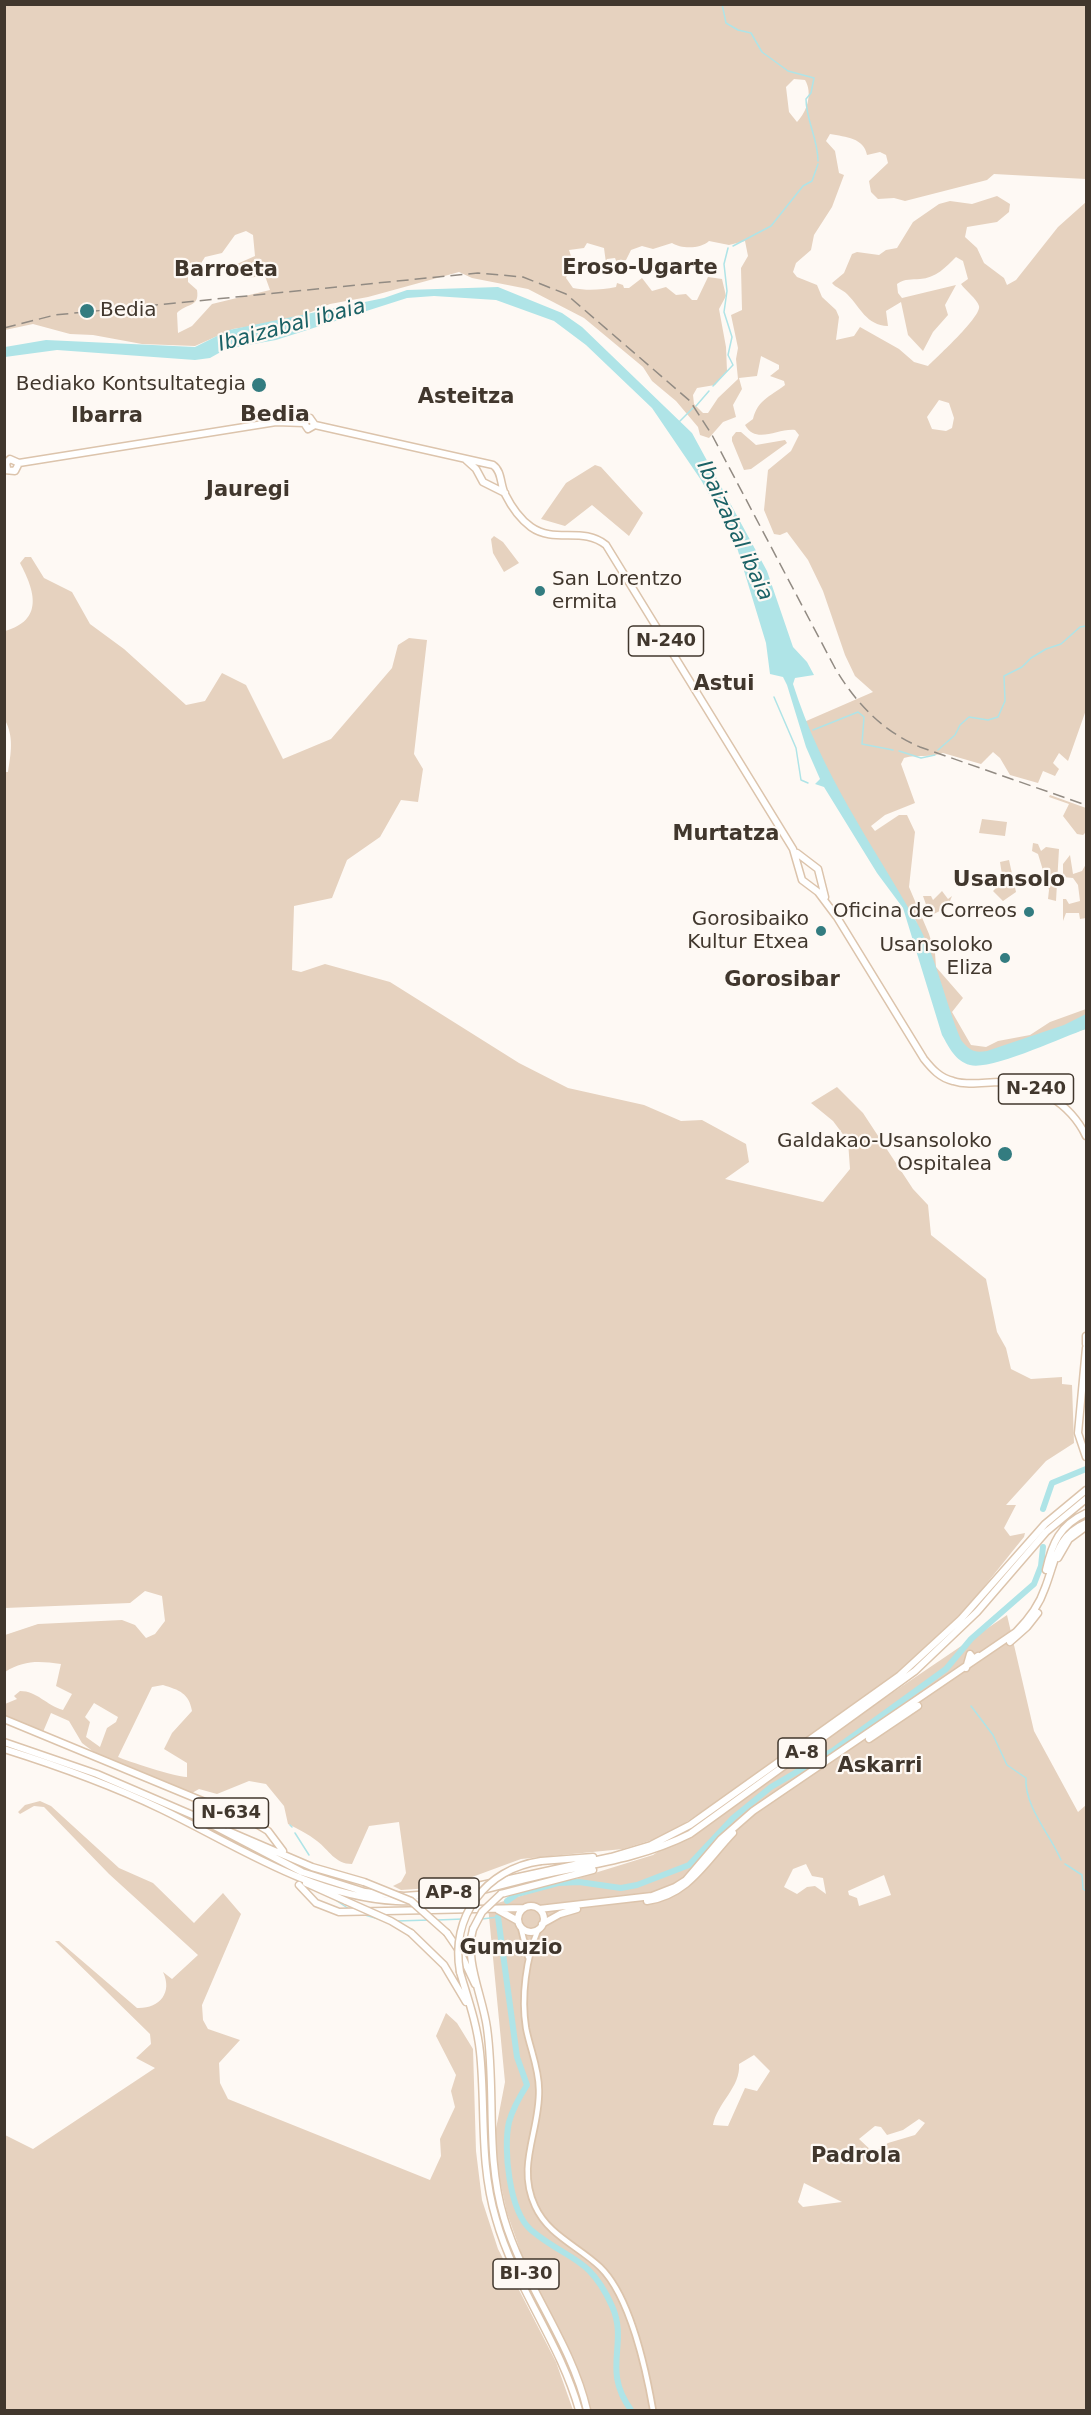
<!DOCTYPE html>
<style>
body{margin:0}
#map{position:relative;width:1091px;height:2415px;overflow:hidden;background:#fef9f4;font-family:"DejaVu Sans",sans-serif}
canvas{display:block}
.frame{position:absolute;inset:0;border:6px solid #41372d;pointer-events:none}
</style>
<div id="map">
<canvas width="1091" height="2415"></canvas>
<div class="frame"></div>
</div>
<script>
const context = document.querySelector('canvas').getContext('2d');
context.lineJoin = 'round';
function fill(path, color) { context.fillStyle = color; context.fill(path, 'evenodd'); }
function strokePath(path, color, width, dash) { context.strokeStyle = color; context.lineWidth = width; context.lineCap = dash ? 'butt' : 'round'; context.setLineDash(dash || []); context.stroke(path); }
function drawText(font, color, halo, rows, align = 'center') {
  context.font = font + ' "DejaVu Sans",sans-serif'; context.lineWidth = 4.5; context.setLineDash([]); context.textBaseline = 'middle'; context.strokeStyle = halo; context.fillStyle = color; for (const [text, x, y, turn = 0] of rows) {
    context.save(); context.translate(x, y); context.rotate((+turn || 0) * Math.PI / 180); context.textAlign = isNaN(turn) ? turn : align; if (halo) context.strokeText(text, 0, 0); context.fillText(text, 0, 0); context.restore();
  }
}
const green = new Path2D(`
 M 4,5 L 1086,5 L 1086,179 L 994,174 L 987,180 L 905,201 L 894,198 L 878,199 L 871,192 L 869,181 L 888,163 L 886,155 L 880,152 L 867,155 C 864,138 846,137 830,134 L 826,141 L 835,151 L 839,173 L 844,175 L 832,207 L 814,235 L 811,250 L 796,263 L 793,272 L 797,277 L 817,285 L 822,297 L 836,310 L 839,317 L 836,340 L 854,336 L 860,327 L 899,349 L 914,362 L 928,366 C 937,357 982,316 979,306 C 977,299 965,290 961,284 L 968,279 L 963,261 L 956,257 C 946,267 936,278 920,279 C 911,280 906,278 897,284 L 898,293 L 902,298 L 956,285 L 945,305 L 948,315 L 933,332 L 923,351 L 908,335 L 901,302 L 886,311 L 888,326 C 866,325 861,308 847,294 C 842,289 836,288 832,283 L 844,273 L 852,254 L 857,252 L 879,255 L 886,250 L 897,248 L 913,222 L 939,204 L 950,201 L 972,204 L 997,196 L 1010,204 L 1009,212 L 997,222 L 967,227 L 965,237 L 977,248 L 984,263 L 1004,278 L 1007,285 L 1016,280 L 1058,227 L 1086,202 L 1086,710 L 1068,761 L 1059,753 L 1053,763 L 1059,769 L 1055,776 L 1043,771 L 1038,783 L 1010,775 L 1000,758 L 993,752 L 981,764 L 943,753 C 929,758 918,754 904,758 L 901,764 L 915,803 L 885,815 L 871,826 L 875,831 L 899,815 L 907,815 L 915,832 L 909,887 L 929,934 L 935,953 L 936,967 L 963,998 L 952,1012 L 971,1045 L 986,1047 L 998,1041 L 1030,1035 L 1050,1022 L 1086,1009 L 1086,1029 L 971,1064 L 940,1012 L 916,921 L 855,828 L 804,722 L 873,692 L 855,676 L 845,655 L 823,591 L 808,560 L 787,532 L 780,535 L 774,534 L 764,510 L 768,470 L 791,451 L 799,435 L 795,430 C 778,428 756,445 745,425 L 753,419 C 758,400 769,397 785,385 L 784,381 L 770,376 L 779,369 L 779,365 L 761,356 L 757,376 L 739,378 L 742,389 L 733,405 L 736,417 L 723,422 L 709,438 L 700,435 L 698,427 L 676,401 L 652,381 L 643,367 L 584,318 L 528,289 L 472,278 L 459,272 L 368,297 L 330,304 L 292,320 L 233,329 L 195,346 L 142,344 L 93,335 L 70,334 L 33,324 L 5,330 ZM 794,79 L 805,80 C 813,93 807,112 797,122 L 789,112 L 786,87 ZM 246,231 L 253,235 L 255,256 L 237,264 L 235,268 L 245,278 L 265,276 L 270,290 L 212,304 L 192,326 L 178,333 L 177,313 C 186,303 200,308 197,290 L 188,282 L 188,273 L 198,268 L 205,257 L 222,253 L 235,235 ZM 709,241 L 729,245 L 745,241 L 748,256 L 741,268 L 742,310 L 731,315 L 738,348 L 736,359 L 738,379 L 718,398 L 708,413 L 703,413 L 694,404 L 693,395 L 697,388 L 715,385 L 727,371 L 726,347 L 719,309 L 726,296 L 722,279 L 708,277 L 697,300 L 692,300 L 686,294 L 676,295 L 666,287 L 652,291 L 642,278 L 629,288 L 624,288 L 623,285 L 617,283 L 616,287 C 601,290 587,291 573,288 L 566,278 L 573,262 L 569,250 L 584,248 L 587,243 L 604,248 L 606,263 L 607,259 L 615,258 L 617,263 L 626,260 L 631,250 L 642,246 L 653,249 L 672,243 C 681,249 701,249 709,241 ZM 939,400 L 949,403 L 954,418 L 952,428 L 946,431 L 932,429 L 927,417 Z
 M 736,432 L 741,432 L 756,445 L 785,440 L 787,443 L 751,469 L 744,470 L 732,441 L 732,437 Z
 M 595,465 L 601,467 L 643,513 L 629,536 L 592,505 L 565,526 L 541,519 L 566,483 Z
 M 494,536 L 503,542 L 519,563 L 504,572 L 493,553 L 491,539 Z
 M 25,557 L 31,557 L 44,578 L 72,592 L 90,624 L 124,649 L 186,705 L 205,701 L 222,673 L 246,685 L 283,759 L 331,739 L 392,668 L 398,645 L 409,638 L 427,640 L 414,754 L 423,769 L 418,802 L 401,800 L 380,837 L 347,860 L 332,898 L 294,906 L 292,970 L 301,972 L 325,964 L 390,982 L 519,1063 L 568,1088 L 644,1105 L 681,1121 L 702,1120 L 746,1144 L 749,1162 L 725,1179 L 823,1202 L 850,1169 L 848,1141 L 833,1121 L 811,1103 L 837,1087 L 863,1113 L 913,1189 L 928,1205 L 931,1235 L 986,1279 L 997,1332 L 1006,1348 L 1011,1369 L 1031,1379 L 1062,1377 L 1062,1384 L 1072,1385 L 1074,1443 L 1046,1461 L 1006,1505 L 1016,1505 L 1004,1528 L 1010,1536 L 1025,1533 L 1024,1537 C 995,1572 968,1610 935,1640 C 861,1708 765,1769 682,1825 L 652,1840 L 623,1849 L 521,1859 L 445,1887 L 401,1890 L 393,1886 L 401,1882 L 406,1873 L 399,1822 L 369,1826 L 352,1864 C 335,1864 329,1850 317,1841 C 308,1834 298,1829 288,1824 L 284,1806 L 266,1784 L 249,1781 L 217,1794 L 199,1789 L 192,1793 L 99,1756 L 82,1743 L 69,1721 L 51,1713 L 43,1732 L 5,1716 L 5,1704 L 17,1699 L 14,1696 L 20,1691 C 37,1691 46,1705 63,1710 L 72,1694 L 56,1686 L 61,1664 C 39,1661 24,1660 5,1672 L 5,1635 L 38,1624 L 122,1620 L 135,1625 L 146,1638 L 155,1634 L 165,1621 L 162,1596 L 145,1591 L 130,1603 L 5,1608 L 4,772 L 8,772 C 11,753 14,737 5,720 L 5,631 C 44,620 35,591 20,563 ZM 163,1685 C 179,1690 189,1693 192,1711 L 172,1733 L 164,1749 L 187,1763 L 187,1777 C 180,1778 126,1761 118,1757 L 152,1687 ZM 94,1703 L 118,1717 L 116,1722 L 107,1728 L 100,1747 L 86,1737 L 90,1722 L 85,1717 Z
 M 1050,795 L 1086,808 L 1086,832 L 1083,835 L 1077,834 L 1063,816 L 1069,804 L 1049,797 Z
 M 982,819 L 1007,822 L 1005,836 L 979,833 Z
 M 1033,843 L 1038,844 L 1041,851 L 1046,847 L 1059,849 L 1056,901 L 1048,899 L 1049,890 L 1038,854 L 1032,851 Z
 M 1070,855 L 1073,874 L 1082,871 L 1086,864 L 1086,918 L 1080,919 L 1079,913 L 1066,913 L 1063,921 L 1063,899 L 1066,899 L 1069,904 L 1080,901 L 1078,885 L 1073,878 L 1063,877 L 1063,864 Z
 M 1009,860 L 1016,892 L 1003,901 L 993,891 L 1003,881 L 1000,862 Z
 M 942,891 L 948,899 L 952,896 L 950,901 L 955,903 L 930,916 L 923,896 L 931,896 L 933,900 Z
 M 1007,1615 L 1034,1731 L 1078,1812 L 1086,1805 L 1086,2410 L 589,2410 L 577,2367 L 525,2264 L 507,2213 L 498,2172 L 495,2134 L 505,2082 L 488,1906 L 653,1855 ZM 806,1864 L 812,1876 L 823,1878 L 826,1894 L 815,1886 L 807,1887 L 797,1894 L 784,1887 L 793,1869 ZM 884,1875 L 891,1895 L 859,1906 L 857,1898 L 849,1895 L 848,1891 ZM 754,2055 L 770,2071 L 757,2091 L 745,2088 L 728,2126 L 713,2125 C 717,2103 741,2087 739,2064 ZM 919,2119 L 925,2123 L 915,2135 L 888,2143 L 874,2153 L 859,2139 L 875,2126 L 881,2127 L 887,2135 L 903,2130 ZM 804,2183 L 842,2202 L 803,2207 L 798,2202 Z
 M 40,1801 L 51,1806 L 119,1868 L 153,1883 L 194,1923 L 223,1893 L 241,1914 L 202,2005 L 203,2020 L 208,2029 L 240,2040 L 219,2063 L 220,2083 L 228,2099 L 430,2180 L 441,2156 L 440,2139 L 455,2107 L 451,2091 L 456,2075 L 436,2036 L 446,2013 L 457,2023 L 473,2049 L 476,2151 L 482,2200 L 498,2249 L 556,2362 L 573,2410 L 5,2410 L 5,2135 L 33,2149 L 155,2068 L 136,2058 L 151,2044 L 150,2034 L 55,1941 L 59,1941 L 137,2008 C 159,2009 173,1993 163,1972 L 172,1979 L 198,1955 L 109,1874 L 44,1807 L 34,1806 L 20,1814 L 18,1812 L 25,1805 Z`);
const water = new Path2D(`
 M 498,287 L 562,313 L 582,327 L 692,433 L 767,571 L 793,647 L 807,662 L 814,675 L 795,678 L 793,684 C 822,775 870,840 916,921 C 937,958 945,1002 961,1040 C 970,1051 974,1053 987,1051 L 1064,1025 L 1086,1014 L 1086,1029 C 1063,1037 990,1071 970,1065 C 955,1061 949,1047 942,1035 L 903,908 L 877,873 L 824,787 L 815,784 L 820,779 L 806,747 L 787,685 L 783,677 L 770,674 L 766,643 L 735,541 L 701,480 L 652,408 L 586,345 L 554,321 L 496,300 L 434,296 L 407,298 L 276,340 L 226,349 L 210,358 L 195,360 L 57,350 L 5,357 L 5,347 L 46,340 L 195,347 L 229,330 L 384,298 L 407,290 Z`);
const stream = new Path2D(`
 M 722,4 L 726,23 L 738,30 L 751,33 L 762,52 L 788,71 L 814,78 L 811,93 L 806,99 C 806,120 818,139 818,161
 M 733,246 L 771,226 L 803,186 L 812,181 L 818,164
 M 713,386 L 733,365 L 728,355 L 732,337 L 724,312 L 727,291 L 724,264 L 728,248
 M 696,406 L 709,391
 M 679,422 L 693,408
 M 774,697 L 796,748 L 801,780 L 808,783
 M 813,730 L 858,712 L 864,717 L 862,744 L 893,750
 M 938,750 L 955,735 L 960,725 L 969,717 L 988,720 L 998,717 L 1005,701 L 1004,676 L 1022,667 L 1031,658 L 1046,649 L 1061,644 L 1080,627 L 1086,626
 M 899,751 L 921,758 L 935,755
 M 971,1706 L 993,1735 L 1007,1765 L 1026,1778 C 1024,1806 1051,1836 1061,1860
 M 290,1825 L 292,1827
 M 295,1833 L 309,1855
 M 1065,1864 L 1082,1875 L 1083,1889 L 1086,1891
 M 337,1901 L 349,1909
 M 365,1915 L 382,1920
 M 482,1919 L 498,1917
 M 437,1920 L 463,1919
 M 396,1921 L 430,1920`);
const river = new Path2D(`
 M 1043,1509 L 1052,1483 L 1086,1469
 M 507,1901 L 517,1894 L 558,1883 L 579,1882 L 621,1888 L 637,1885 L 689,1865 L 733,1818 L 771,1787 L 834,1750 L 946,1669 L 971,1639 L 1034,1584 L 1041,1566 L 1043,1547
 M 498,1917 L 517,2057 L 527,2085 C 520,2096 513,2108 509,2122 C 503,2148 509,2211 531,2230 C 568,2261 589,2255 612,2306 C 629,2344 601,2369 631,2410`);
const major = new Path2D(`
 M 521,1928 L 528,1957
 M 538,1930 C 526,1958 521,1997 526,2028 C 530,2049 539,2068 539,2090 C 540,2131 516,2165 535,2206 C 548,2235 578,2246 600,2267 C 630,2296 646,2370 653,2410`);
const highway = new Path2D(`
 M 304,423 L 310,418 L 315,425
 M 304,423 L 308,429 L 315,425
 M 315,425 L 493,465 C 502,471 500,484 505,494 C 511,506 520,519 531,527 C 555,544 583,526 606,545 L 793,849 L 802,880 L 818,892 L 836,916
 M 466,460 L 476,469 L 483,482 L 505,493
 M 19,463 L 276,422 L 304,423
 M 7,468 L 6,463 L 10,459 L 19,463
 M 4,470 L 15,471 L 19,463
 M 797,853 L 818,869 L 825,897
 M 835,914 L 924,1059 C 932,1069 940,1078 953,1081 C 968,1086 985,1082 1000,1082 C 1036,1083 1070,1103 1086,1136
 M 1086,1336 L 1086,1344
 M 1086,1348 L 1078,1433 L 1086,1457
 M 1058,1558 L 1069,1539 L 1084,1528
 M 1046,1570 C 1052,1543 1060,1525 1086,1513
 M 1010,1642 L 1027,1627 L 1038,1613
 M 966,1668 L 970,1654 L 974,1659 L 978,1656
 M 4,1719 L 253,1822 L 268,1831 L 283,1851
 M 869,1739 L 918,1706
 M 4,1742 L 97,1774 L 197,1817 L 302,1872 L 365,1892 L 404,1896 L 445,1893 L 611,1857 L 651,1845 L 690,1825 L 899,1676 L 961,1619 L 1045,1524 L 1086,1490
 M 4,1749 C 58,1766 111,1785 161,1809 C 236,1845 310,1896 396,1901 C 446,1904 493,1886 542,1875 C 594,1864 642,1858 690,1834 L 915,1671 L 977,1612 L 1046,1532 L 1086,1499
 M 228,1831 L 312,1867 L 364,1882
 M 541,1861 L 593,1857
 M 306,1883 L 346,1901
 M 299,1885 L 316,1903 L 339,1912 L 524,1908
 M 501,1894 L 593,1870
 M 647,1901 C 689,1895 706,1861 733,1833
 M518 1919a13 13 0 1 1 26 0a13 13 0 1 1-26 0Z
 M 539,1909 L 652,1896 L 675,1887 L 686,1880 L 721,1839 L 753,1811 L 1016,1632 C 1029,1619 1039,1606 1045,1588 C 1056,1560 1056,1536 1086,1523
 M 498,1910 L 518,1921
 M 542,1924 L 560,1914 L 577,1909
 M 473,1929 C 464,1960 483,1997 487,2028 C 496,2092 485,2155 504,2218 C 524,2286 571,2341 587,2410
 M 411,1933 L 444,1965 L 466,2002
 M 447,1933 L 460,1952 L 475,1984
 M 460,1972 C 468,1999 477,2024 480,2052 C 486,2109 479,2162 496,2219 C 515,2287 560,2342 579,2410`);
const rail = new Path2D(`
 M 4,328 L 55,315 L 478,273 L 523,277 L 566,294 L 690,401 L 712,435 L 835,668 C 855,702 882,731 920,747 L 1086,805`);
const highwayBridge = new Path2D(`
 M 364,1882 L 411,1901 L 447,1933
 M 346,1901 L 391,1921 L 411,1933
 M 473,1929 L 482,1912 L 501,1894
 M 460,1972 C 450,1917 485,1869 541,1861`);
const markers = [
 [87,311,8,"#337c80"],
 [259,385,8,"#337c80"],
 [540,591,6,"#337c80"],
 [1029,912,6,"#337c80"],
 [821,931,6,"#337c80"],
 [1005,958,6,"#337c80"],
 [1005,1154,8,"#337c80"]
];
const shields = [
 [666,641,75],
 [1036,1089,75],
 [802,1753,48],
 [231,1813,75],
 [449,1893,60],
 [526,2274,66]
];
const shieldNames = [
 ["N-240",666,641],
 ["N-240",1036,1089],
 ["A-8",802,1753],
 ["N-634",231,1813],
 ["AP-8",449,1893],
 ["BI-30",526,2274]
];
const poiNames = [
 ["Bedia",100,311,"left"],
 ["Bediako Kontsultategia",246,385],
 ["San Lorentzo",552,580,"left"],
 ["ermita",552,603,"left"],
 ["Oficina de Correos",1017,912],
 ["Gorosibaiko",809,920],
 ["Kultur Etxea",809,943],
 ["Usansoloko",993,946],
 ["Eliza",993,969],
 ["Galdakao-Usansoloko",992,1142],
 ["Ospitalea",992,1165]
];
const neighbourhoodNames = [
 ["Eroso-Ugarte",640,269],
 ["Barroeta",226,271],
 ["Asteitza",466,398],
 ["Ibarra",107,417],
 ["Jauregi",248,491],
 ["Astui",724,685],
 ["Murtatza",726,835],
 ["Gorosibar",782,981],
 ["Askarri",880,1767],
 ["Gumuzio",511,1949],
 ["Padrola",856,2157]
];
const waterNames = [
 ["Ibaizabal ibaia",292,326,-15],
 ["Ibaizabal ibaia",734,531,65]
];
const quarterNames = [
 ["Bedia",275,415],
 ["Usansolo",1009,880]
];
fill(green, '#e6d2bf');
fill(water, '#afe4e7');
strokePath(stream, '#afe4e7', 1.5);
strokePath(river, '#afe4e7', 6);
strokePath(major, '#dcc4ac', 8);
strokePath(highway, '#dcc4ac', 9);
strokePath(major, '#fff', 4.5);
strokePath(highway, '#fff', 6);
strokePath(rail, '#928b83', 1.5, [12, 6]);
strokePath(highwayBridge, '#dcc4ac', 9, []);
strokePath(highwayBridge, '#fff', 6);
for (const [x, y, r, color] of markers) { const dot = new Path2D(); dot.arc(x, y, r, 0, 2 * Math.PI); context.fillStyle = color; context.fill(dot); strokePath(dot, '#fef9f4', 2); }
for (const [x, y, w] of shields) { const box = new Path2D(); box.roundRect(x - w / 2, y - 15, w, 30, 4.5); context.fillStyle = '#fef9f4'; context.fill(box); strokePath(box, '#41372d', 1.5); }
drawText('bold 18px', '#41372d', null, shieldNames);
drawText('20px', '#41372d', '#fef9f4', poiNames, 'right');
drawText('bold 21px', '#41372d', '#fef9f4', neighbourhoodNames);
drawText('italic 21px', '#1a6165', '#fef9f4', waterNames);
drawText('bold 22px', '#41372d', '#fef9f4', quarterNames);
</script>
